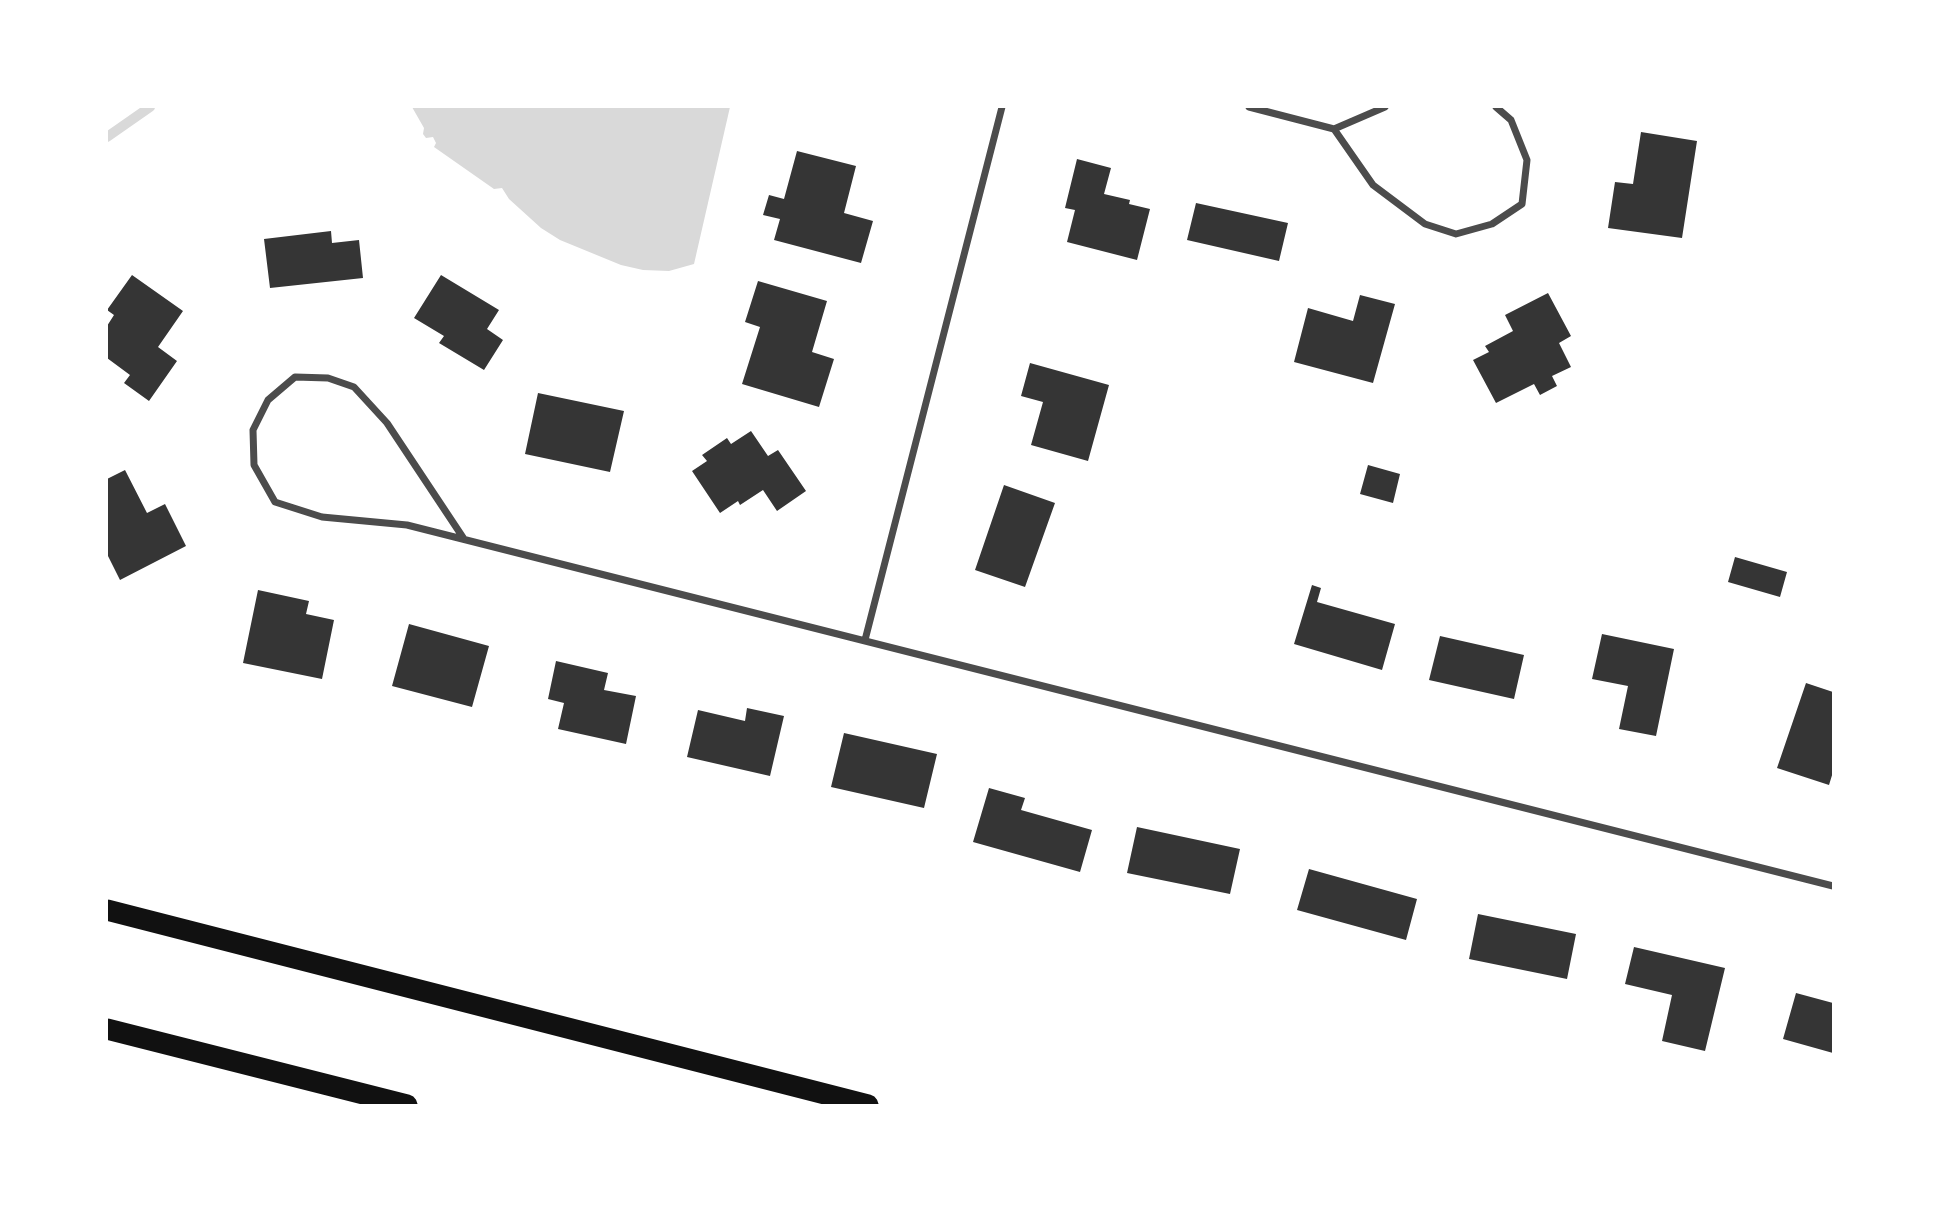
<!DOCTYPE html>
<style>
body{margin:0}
#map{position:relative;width:1940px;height:1212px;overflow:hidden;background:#fff;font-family:"Asap Condensed",sans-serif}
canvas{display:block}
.frame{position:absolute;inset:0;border:108px solid #fff;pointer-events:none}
</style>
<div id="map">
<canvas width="1940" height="1212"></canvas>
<div class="frame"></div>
</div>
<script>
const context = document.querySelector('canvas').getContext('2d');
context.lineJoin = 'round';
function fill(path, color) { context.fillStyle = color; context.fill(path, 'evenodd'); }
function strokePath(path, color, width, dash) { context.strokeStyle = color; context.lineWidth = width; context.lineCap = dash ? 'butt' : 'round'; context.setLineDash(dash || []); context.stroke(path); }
const water = new Path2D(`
 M 412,107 L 730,107 L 694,264 L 669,271 L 643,270 L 621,265 L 560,240 L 541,228 L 509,199 L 502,188 L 494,189 L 434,147 L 436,143 L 433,137 L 426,138 L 423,134 L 424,128 Z`);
const stream = new Path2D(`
 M 107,137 L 150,107`);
const building = new Path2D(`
 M 1641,132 L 1697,141 L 1682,238 L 1608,228 L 1615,182 L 1633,184 Z
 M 797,151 L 856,166 L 844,213 L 873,221 L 861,263 L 774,240 L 780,219 L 763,215 L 769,195 L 784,199 Z
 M 1077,159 L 1111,168 L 1104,194 L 1130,200 L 1129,204 L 1150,209 L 1137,260 L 1067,242 L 1075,210 L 1065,208 Z
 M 1196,203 L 1288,223 L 1279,261 L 1187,240 Z
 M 331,231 L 332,243 L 359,240 L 363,278 L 270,288 L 264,239 Z
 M 132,275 L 183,311 L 158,347 L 177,361 L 149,401 L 124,383 L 130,375 L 107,358 L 107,326 L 114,315 L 107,310 Z
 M 441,275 L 499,310 L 487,329 L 503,340 L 484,370 L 439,343 L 444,336 L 414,318 Z
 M 758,281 L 827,301 L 812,352 L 834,359 L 819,407 L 742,384 L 760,327 L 745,322 Z
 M 1548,293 L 1571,336 L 1559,343 L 1571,367 L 1552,376 L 1557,386 L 1540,395 L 1534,384 L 1496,403 L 1473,360 L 1489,352 L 1485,346 L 1513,331 L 1505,315 Z
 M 1360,295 L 1395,304 L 1373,383 L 1294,362 L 1308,308 L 1353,321 Z
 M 1030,363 L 1109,385 L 1088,461 L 1031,445 L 1043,402 L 1021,396 Z
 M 538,393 L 624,411 L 610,472 L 525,454 Z
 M 751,431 L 768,456 L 778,450 L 806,491 L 777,511 L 763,490 L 740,505 L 738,501 L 720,513 L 692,471 L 707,461 L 702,455 L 727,438 L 731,444 Z
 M 1368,465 L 1400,474 L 1393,503 L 1360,494 Z
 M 125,470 L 147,513 L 165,504 L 186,546 L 120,580 L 107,554 L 107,479 Z
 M 1004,485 L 1055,503 L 1025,587 L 975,570 Z
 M 1735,557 L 1787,572 L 1780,597 L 1728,582 Z
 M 1312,585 L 1321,588 L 1317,602 L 1395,624 L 1382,670 L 1294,644 Z
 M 258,590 L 309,601 L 306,614 L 334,620 L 322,679 L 243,663 Z
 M 409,624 L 489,646 L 472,707 L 392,686 Z
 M 1602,634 L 1674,649 L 1656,736 L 1619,729 L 1628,686 L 1592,679 Z
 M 1440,636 L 1524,655 L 1514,699 L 1429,680 Z
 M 556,661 L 608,673 L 604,690 L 636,696 L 626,744 L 558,729 L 564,703 L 548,699 Z
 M 1806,683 L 1833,692 L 1833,772 L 1829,785 L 1777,768 Z
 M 747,708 L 784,716 L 770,776 L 687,757 L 698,710 L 745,721 Z
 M 844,733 L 937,754 L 924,808 L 831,787 Z
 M 989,788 L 1025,798 L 1021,810 L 1092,830 L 1080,872 L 973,842 Z
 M 1137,827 L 1240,849 L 1230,894 L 1127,873 Z
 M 1309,869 L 1417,899 L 1406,940 L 1297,910 Z
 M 1478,914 L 1576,934 L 1567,979 L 1469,959 Z
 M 1634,947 L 1725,968 L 1705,1051 L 1662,1041 L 1672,995 L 1625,984 Z
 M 1796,993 L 1833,1003 L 1833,1053 L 1783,1039 Z`);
const minor = new Path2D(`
 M 1249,107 L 1334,129 L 1385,107
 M 1334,129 L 1373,185 L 1425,224 L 1456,234 L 1492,224 L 1522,204 L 1527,160 L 1511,120 L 1496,107
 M 464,539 L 387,423 L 354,387 L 328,378 L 295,377 L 268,400 L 253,430 L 254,465 L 275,502 L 322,517 L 407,525 L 1833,886
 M 865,640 L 1002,107`);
const motorway = new Path2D(`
 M 107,910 L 868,1105
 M 107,1029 L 407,1105`);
fill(water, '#d9d9d9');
strokePath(stream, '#d9d9d9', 10);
fill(building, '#353535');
strokePath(minor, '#4c4c4c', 7);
strokePath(motorway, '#111', 21);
</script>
